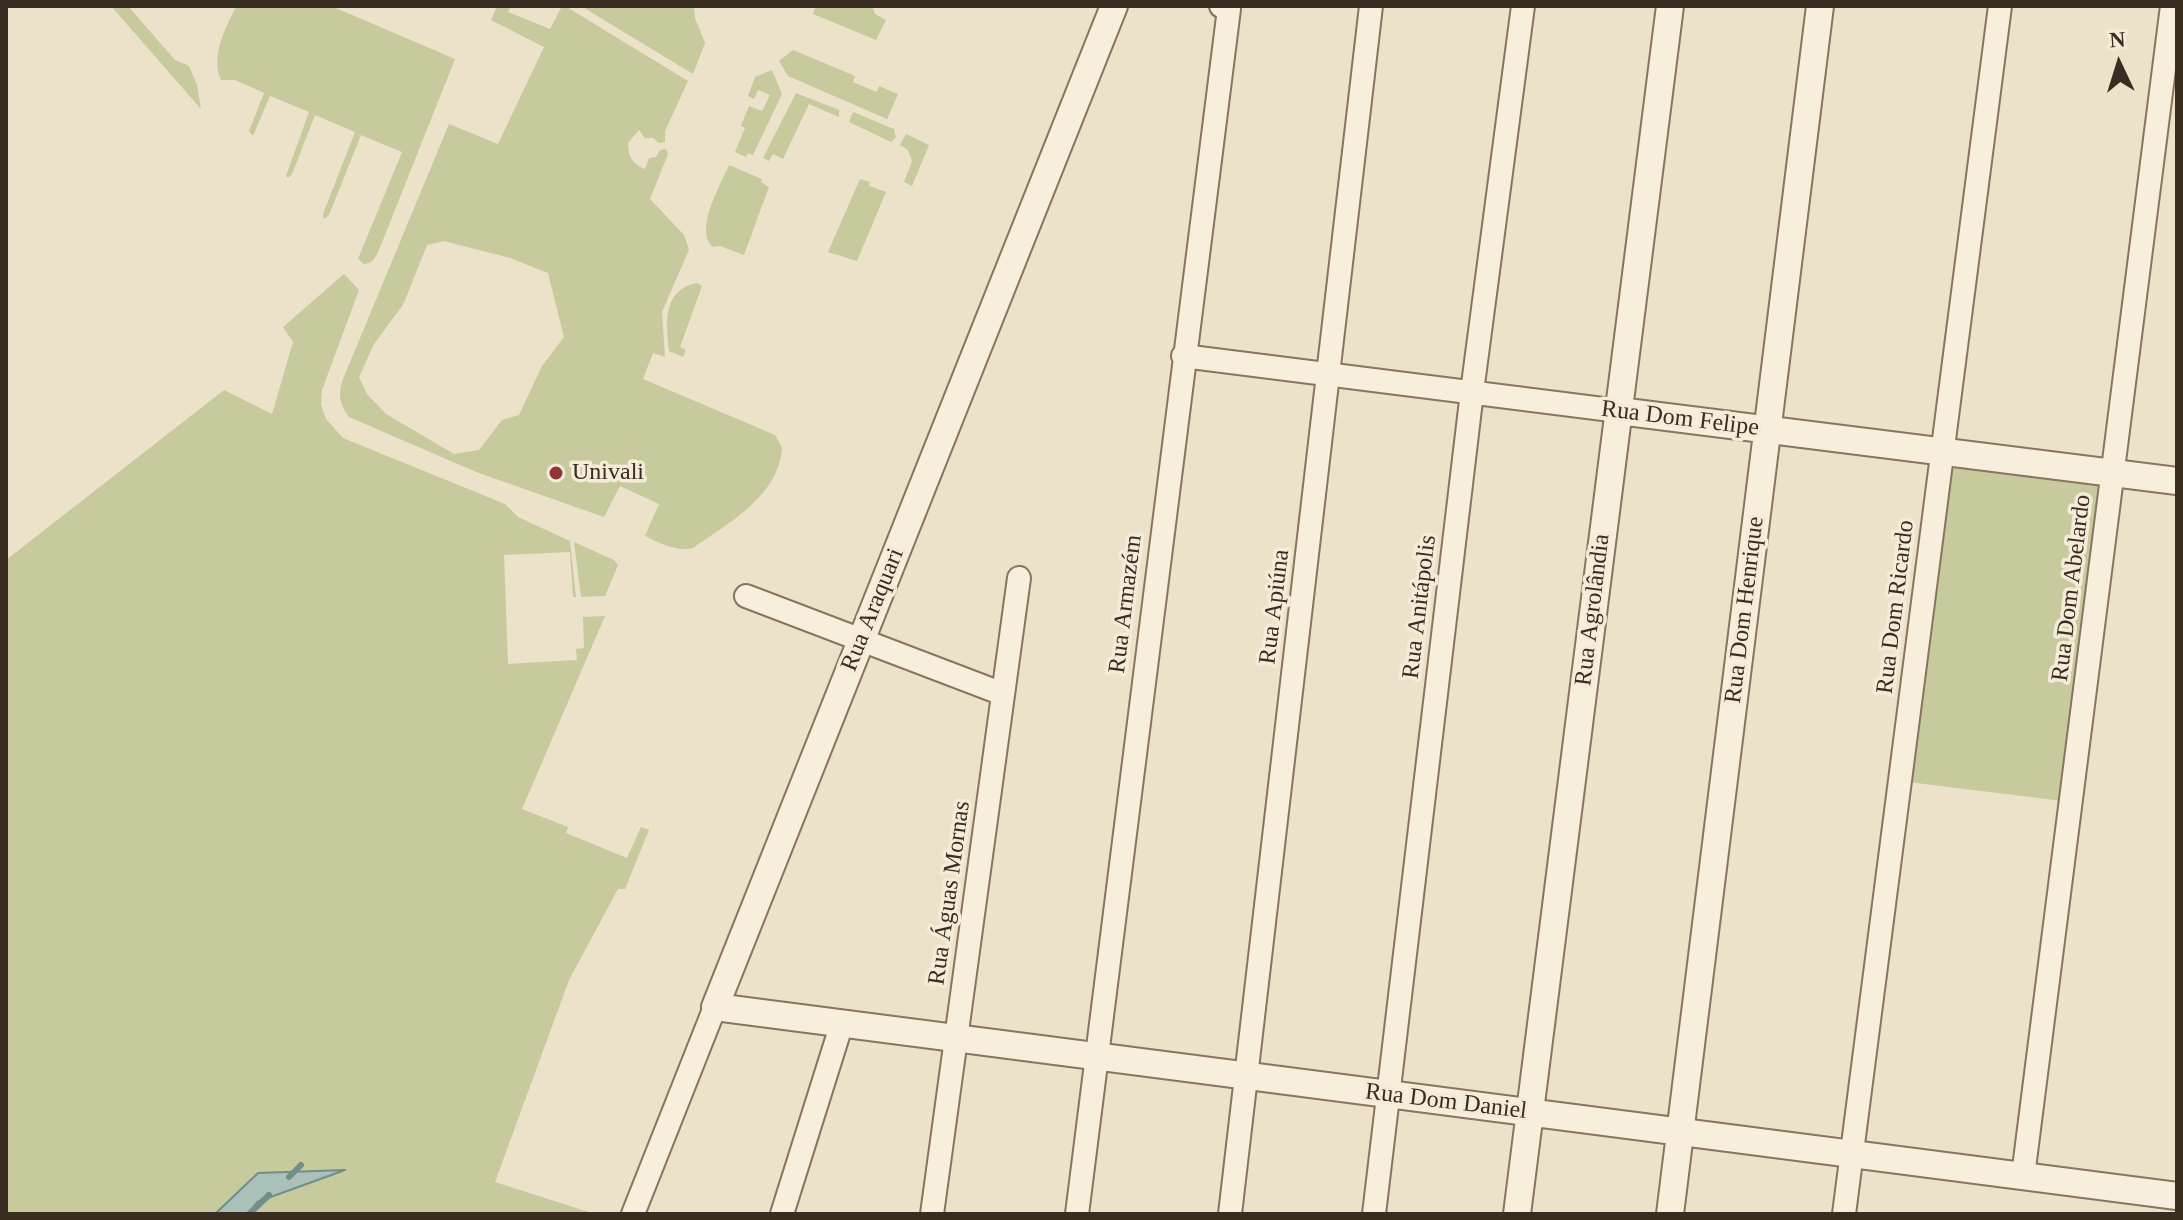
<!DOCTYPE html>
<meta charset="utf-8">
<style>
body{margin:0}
#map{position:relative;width:2183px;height:1220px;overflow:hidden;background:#ece1c9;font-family:Georgia,serif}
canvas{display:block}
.frame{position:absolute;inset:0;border:8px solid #392c21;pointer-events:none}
.north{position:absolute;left:2079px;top:24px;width:80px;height:80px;-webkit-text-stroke:6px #f4ebd8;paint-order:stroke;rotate:356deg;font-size:22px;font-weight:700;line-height:32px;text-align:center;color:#392c21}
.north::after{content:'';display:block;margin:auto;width:28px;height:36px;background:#392c21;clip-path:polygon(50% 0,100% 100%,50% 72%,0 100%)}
</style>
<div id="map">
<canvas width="2183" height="1220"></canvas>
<div class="frame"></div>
<div class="north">N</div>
</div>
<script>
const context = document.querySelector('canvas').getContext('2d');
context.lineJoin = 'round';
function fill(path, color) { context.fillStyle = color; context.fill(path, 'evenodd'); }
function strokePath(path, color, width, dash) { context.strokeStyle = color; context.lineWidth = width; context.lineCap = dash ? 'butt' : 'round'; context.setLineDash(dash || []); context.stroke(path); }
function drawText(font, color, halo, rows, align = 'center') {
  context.font = font + ' Georgia,serif'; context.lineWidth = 7; context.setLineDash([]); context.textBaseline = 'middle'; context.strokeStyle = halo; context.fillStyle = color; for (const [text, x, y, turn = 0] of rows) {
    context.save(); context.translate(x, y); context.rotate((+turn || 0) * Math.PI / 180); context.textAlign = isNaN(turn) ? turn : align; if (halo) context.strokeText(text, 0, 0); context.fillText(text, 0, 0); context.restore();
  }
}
const green = new Path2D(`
 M 111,6 L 128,6 L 175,60 L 189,66 L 197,85 L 201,109 Z
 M 236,6 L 331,6 L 455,59 L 381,245 C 377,254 375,263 364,264 L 358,259 L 402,152 L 361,135 L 329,215 L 324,219 L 323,214 L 355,132 L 315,115 L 292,174 L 288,178 L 286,176 L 309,112 L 270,96 L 253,136 L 249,131 L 264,93 L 235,80 L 221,80 C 210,56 226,28 236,6 Z
 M 497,6 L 511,6 L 508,12 L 550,29 L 562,6 L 565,6 L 688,81 L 665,131 L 665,142 L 659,143 L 653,138 L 645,138 L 639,130 L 628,143 C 628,156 632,164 645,169 L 649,158 L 656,157 L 660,150 L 666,149 L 668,154 L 650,199 L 684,235 L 689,250 L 662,312 L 665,357 L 653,353 L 643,379 L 775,435 L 782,448 C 779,496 727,524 693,548 C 676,552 660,543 645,536 L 659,504 L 620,486 L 604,517 L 476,472 L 349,417 C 339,403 338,395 343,379 L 449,124 L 498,144 L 544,47 L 491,20 ZM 444,241 L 510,258 L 548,273 L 564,337 L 542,366 L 519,415 L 502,420 L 479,450 L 454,454 L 386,414 L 367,394 L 359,377 L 374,344 L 403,305 L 427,245 Z
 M 581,6 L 694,7 L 695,18 L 705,43 L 693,74 Z
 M 837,7 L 873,8 L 875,14 L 886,20 L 876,40 L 813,14 L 815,8 Z
 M 793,50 L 855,76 L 853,82 L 877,92 L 879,86 L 898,94 L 887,119 L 788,76 L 779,61 Z
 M 772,70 L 782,94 L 753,155 L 748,153 L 746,157 L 735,152 L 745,128 L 741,126 L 749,106 L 762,111 L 770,95 L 758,90 L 754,99 L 748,96 L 755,77 Z
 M 796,93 L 839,110 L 839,117 L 809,104 L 783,159 L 773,154 L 769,161 L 763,158 Z
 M 853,112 L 894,129 L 896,137 L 891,142 L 849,122 Z
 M 906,134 L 929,145 L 912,186 L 904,182 L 912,161 L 908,150 L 900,145 Z
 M 729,165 L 762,179 L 761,182 L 769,187 L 744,255 L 720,246 L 713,247 C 694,230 720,186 729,165 Z
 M 860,179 L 870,182 L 869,186 L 886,192 L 857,261 L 828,252 Z
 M 344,274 L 359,290 L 322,390 L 321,405 L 326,419 L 343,438 L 505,504 L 518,517 L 570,541 L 576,597 L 573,597 L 570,552 L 504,555 L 508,664 L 577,660 L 576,649 L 584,648 L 583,617 L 605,616 L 522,809 L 568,827 L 566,833 L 627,858 L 641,827 L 649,830 L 625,889 L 618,889 L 569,980 L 495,1182 L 595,1214 L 249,1214 L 257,1202 L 342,1170 L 258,1173 L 215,1214 L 6,1214 L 6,560 L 224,390 L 272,414 L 293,342 L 283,327 Z
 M 697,283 L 702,286 L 680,347 L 686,350 L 683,357 L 669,351 C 666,323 662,290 697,283 Z
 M 1942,452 L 2113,473 L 2071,802 L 1900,781 Z
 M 574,542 L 614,560 L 618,565 L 605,596 L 581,597 Z`);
const water = new Path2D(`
 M 345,1170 L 257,1202 L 249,1214 L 215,1214 L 258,1173 Z`);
const stream = new Path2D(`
 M 289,1177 L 301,1165
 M 249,1214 L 269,1195`);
const minor = new Path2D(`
 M 1183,356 L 1619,411
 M 746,596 L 1003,694
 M 2023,1176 L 2172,6
 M 633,1214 L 715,1007
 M 782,1214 L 842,1023
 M 932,1214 L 1019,578
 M 1077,1214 L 1229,9 L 1221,6
 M 1230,1214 L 1371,6
 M 1374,1214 L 1472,392 L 1523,6
 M 1844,1214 L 2000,6`);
const tertiary = new Path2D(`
 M 1114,6 L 715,1007 L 2177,1196
 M 1619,411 L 2177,481
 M 1517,1214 L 1670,6
 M 1670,1214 L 1820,6`);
const markers = [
 [556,473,8,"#933335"]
];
const streetNames = [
 ["Rua Dom Felipe",1680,419,7],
 ["Rua Dom Abelardo",2072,588,-83],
 ["Rua Armazém",1126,604,-83],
 ["Rua Apiúna",1275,607,-83],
 ["Rua Anitápolis",1420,607,-83],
 ["Rua Dom Ricardo",1896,607,-83],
 ["Rua Araquari",873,610,-68],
 ["Rua Agrolândia",1593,610,-83],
 ["Rua Dom Henrique",1745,610,-83],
 ["Rua Águas Mornas",950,893,-82],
 ["Rua Dom Daniel",1446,1102,7]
];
const poiNames = [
 ["Univali",572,473]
];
fill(green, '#c6ca9d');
fill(water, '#aac1b9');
strokePath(water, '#708f87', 2);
strokePath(stream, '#708f87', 6);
strokePath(minor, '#88745f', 26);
strokePath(tertiary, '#88745f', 30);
strokePath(minor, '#f7efdc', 22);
strokePath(tertiary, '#f7efdc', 26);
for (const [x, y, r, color] of markers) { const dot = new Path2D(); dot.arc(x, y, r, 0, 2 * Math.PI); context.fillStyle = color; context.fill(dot); strokePath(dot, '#f4ebd8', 3); }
drawText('24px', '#392c21', '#f4ebd8', streetNames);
drawText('24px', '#392c21', '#f4ebd8', poiNames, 'left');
</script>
